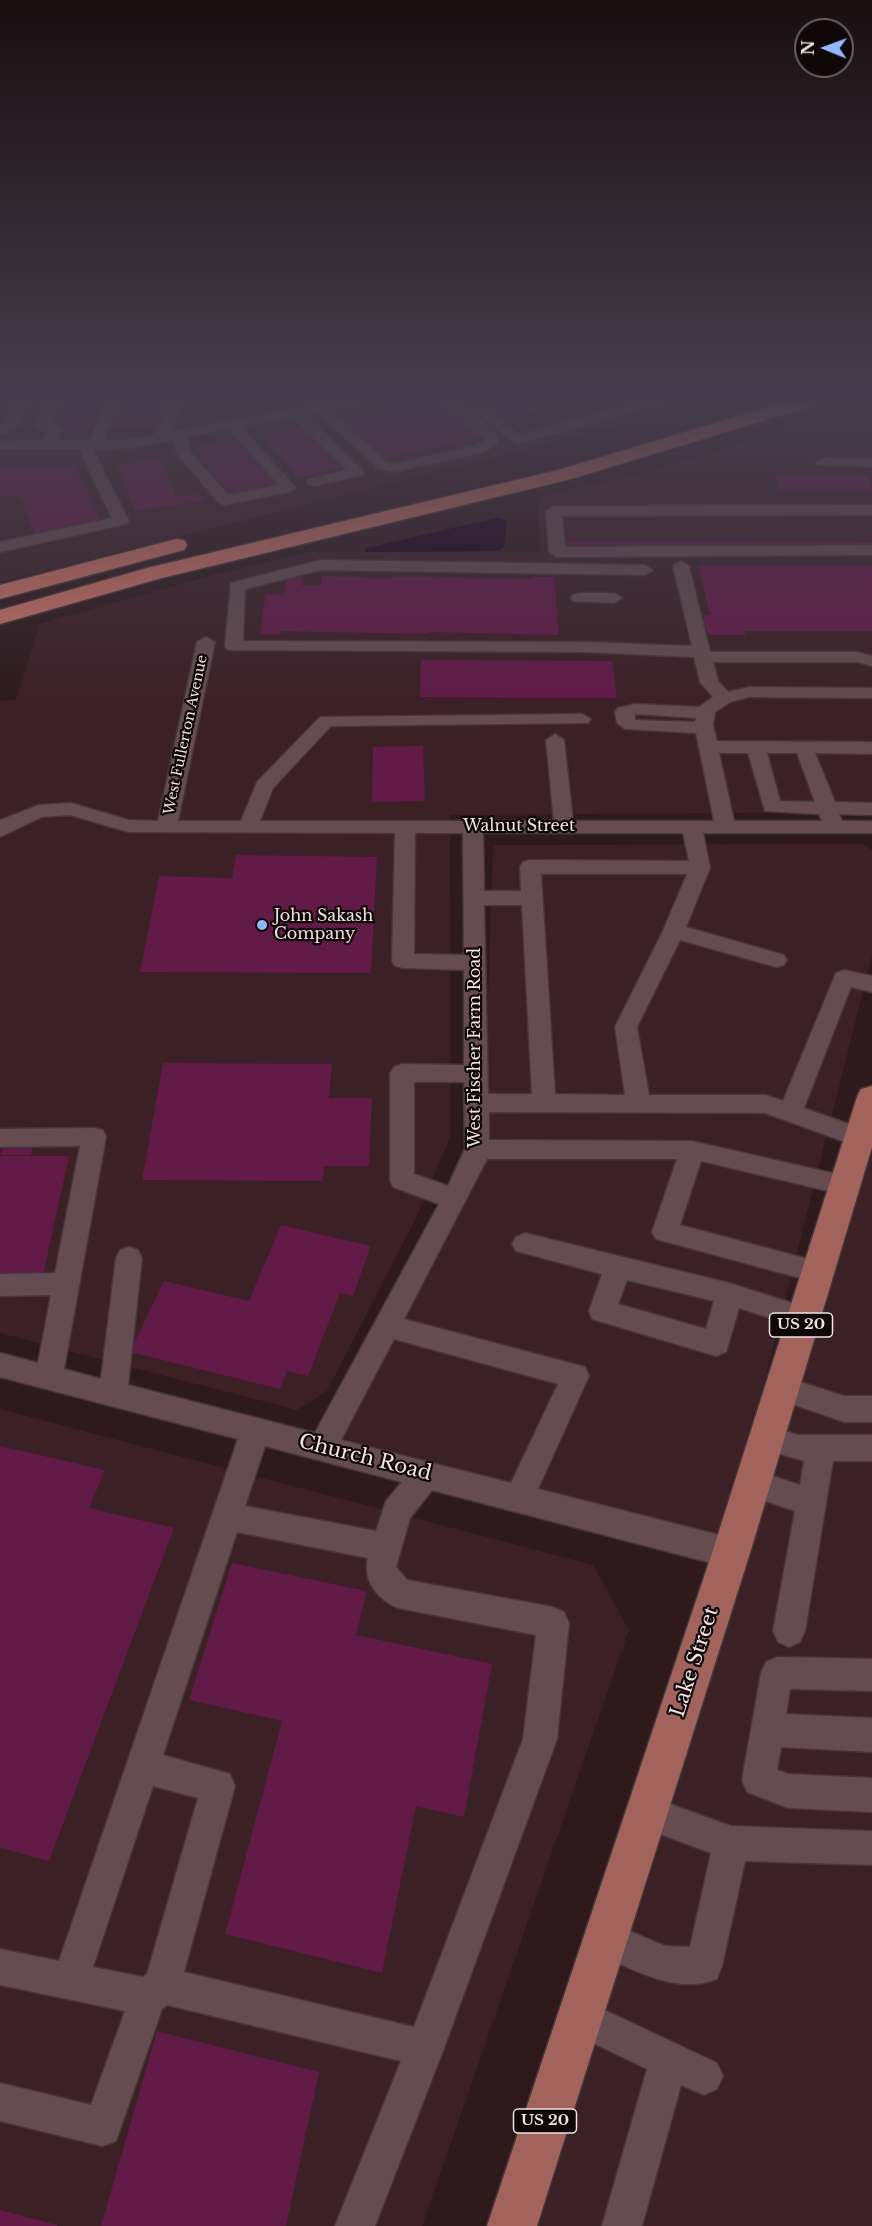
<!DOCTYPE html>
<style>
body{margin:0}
#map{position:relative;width:872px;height:2226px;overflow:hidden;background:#2e1a1d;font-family:"Libre Baskerville",serif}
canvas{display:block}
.north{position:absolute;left:794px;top:18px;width:60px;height:60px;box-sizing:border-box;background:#100709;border:2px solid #6a5f61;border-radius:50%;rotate:271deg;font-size:16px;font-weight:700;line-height:24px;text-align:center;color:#f1e2e4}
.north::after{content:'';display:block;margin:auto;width:21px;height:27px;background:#8fb8fd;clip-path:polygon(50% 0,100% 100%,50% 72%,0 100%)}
</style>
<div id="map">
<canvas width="872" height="2226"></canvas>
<div class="north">N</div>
</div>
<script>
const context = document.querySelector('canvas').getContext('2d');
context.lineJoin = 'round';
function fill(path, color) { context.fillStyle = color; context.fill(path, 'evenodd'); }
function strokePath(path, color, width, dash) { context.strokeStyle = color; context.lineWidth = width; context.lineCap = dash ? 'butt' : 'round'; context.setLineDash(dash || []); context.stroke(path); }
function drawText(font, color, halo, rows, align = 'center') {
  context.font = font + ' "Libre Baskerville",serif'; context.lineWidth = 4.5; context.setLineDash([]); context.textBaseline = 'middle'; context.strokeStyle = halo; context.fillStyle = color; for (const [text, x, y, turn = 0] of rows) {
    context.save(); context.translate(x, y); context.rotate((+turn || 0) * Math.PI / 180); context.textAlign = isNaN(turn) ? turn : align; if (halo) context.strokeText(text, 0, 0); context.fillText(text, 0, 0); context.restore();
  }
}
const built = new Path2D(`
 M 0,401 L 714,401 L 0,582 Z
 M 872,403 L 872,812 L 450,815 L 451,1135 L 416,1218 L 327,1391 L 297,1410 L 0,1333 L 0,701 L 16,700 L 40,624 L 220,573 L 309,552 L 540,552 L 538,497 L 652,471 Z
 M 862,844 L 872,850 L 872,955 L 724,1543 L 333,1443 L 484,1130 L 493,845 Z
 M 872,1123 L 872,2226 L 532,2226 Z
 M 0,1409 L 593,1565 L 629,1630 L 422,2226 L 0,2226 Z`);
const water = new Path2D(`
 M 497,518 L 507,521 L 504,547 L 499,551 L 365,552 L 366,548 Z`);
const building = new Path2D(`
 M 58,401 L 99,401 L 87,432 L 61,432 L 64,424 L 48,424 Z
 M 120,401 L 169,401 L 161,426 L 110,426 Z
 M 190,401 L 250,401 L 248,408 L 188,408 Z
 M 423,401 L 441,401 L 483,437 L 381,459 L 339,418 Z
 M 475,401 L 559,401 L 559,402 L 549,404 L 552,407 L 496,419 Z
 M 302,426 L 343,468 L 299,478 L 259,435 Z
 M 239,438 L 281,485 L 231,496 L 191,448 Z
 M 160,459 L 176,497 L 200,494 L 203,501 L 135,511 L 117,465 Z
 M 0,466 L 74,466 L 102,521 L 35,533 L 19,496 L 0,496 Z
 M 775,475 L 868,475 L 872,490 L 780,490 Z
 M 559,541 L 872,542 L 872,549 L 560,549 Z
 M 699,566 L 872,566 L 872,631 L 744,631 L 746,635 L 708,635 L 703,615 L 710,615 Z
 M 322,576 L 392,579 L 392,577 L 533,579 L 533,577 L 554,577 L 559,635 L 429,632 L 429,634 L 281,631 L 281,634 L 260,634 L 266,594 L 284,595 L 286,578 L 303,578 L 302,586 L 321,586 Z
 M 421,660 L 612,661 L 617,698 L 420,697 Z
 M 423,746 L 425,801 L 372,802 L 373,747 Z
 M 236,855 L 377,857 L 371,973 L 140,972 L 159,876 L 232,878 Z
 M 163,1063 L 332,1064 L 329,1098 L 372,1098 L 369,1166 L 324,1166 L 323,1181 L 142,1180 Z
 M 3,1146 L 33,1146 L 31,1155 L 1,1155 Z
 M 0,1156 L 69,1156 L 43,1275 L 0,1274 Z
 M 281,1225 L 371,1246 L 353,1296 L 340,1293 L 308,1376 L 287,1371 L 280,1389 L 130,1352 L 164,1281 L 249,1301 Z
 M 0,1446 L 105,1470 L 89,1508 L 174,1528 L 49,1861 L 0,1848 Z
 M 232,1563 L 367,1591 L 356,1635 L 492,1664 L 464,1817 L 416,1806 L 382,1973 L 225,1934 L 282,1721 L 189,1700 Z
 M 157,2031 L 319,2072 L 286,2226 L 101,2226 Z
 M 0,2210 L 57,2225 L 57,2226 L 0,2226 Z`);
const minor = new Path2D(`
 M 15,401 L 29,401 L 16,428 L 0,434 L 0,425 L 5,422 Z
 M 46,401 L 60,401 L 50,423 L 63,428 L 57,440 L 90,440 L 106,401 L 120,401 L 104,440 L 130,440 L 158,434 L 167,401 L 181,401 L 173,432 L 336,401 L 363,401 L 361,404 L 331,410 L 387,462 L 393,464 L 475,446 L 484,441 L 484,438 L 441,401 L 456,401 L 496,434 L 498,443 L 485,452 L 393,472 L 377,468 L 318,412 L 306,415 L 364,472 L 362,475 L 314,486 L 309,485 L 307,482 L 309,479 L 347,470 L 293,417 L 242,427 L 296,488 L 289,492 L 224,505 L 219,503 L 177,454 L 173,440 L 130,448 L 93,449 L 129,521 L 126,524 L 0,552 L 0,542 L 112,518 L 79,449 L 0,449 L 0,441 L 43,440 L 47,432 L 35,427 ZM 229,429 L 279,485 L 228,495 L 189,450 L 187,437 Z
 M 642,401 L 663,401 L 661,404 L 517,444 L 475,412 L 482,408 L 487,409 L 519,435 Z
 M 823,458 L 872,459 L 872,467 L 818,465 L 816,462 Z
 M 872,505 L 872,515 L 562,516 L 565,547 L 872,545 L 872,555 L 557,557 L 549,552 L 546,511 L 554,506 Z
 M 321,560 L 645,565 L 653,570 L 645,575 L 321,570 L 245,589 L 243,641 L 586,642 L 692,646 L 673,566 L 681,561 L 689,566 L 710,652 L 857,652 L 872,656 L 872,666 L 857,662 L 713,662 L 718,681 L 728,692 L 749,687 L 872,688 L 872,698 L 749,697 L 730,702 L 715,712 L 713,725 L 717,741 L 872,742 L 872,754 L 815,753 L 835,802 L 872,803 L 872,815 L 839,814 L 842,821 L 872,821 L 872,833 L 703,833 L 710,868 L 686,927 L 784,955 L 787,960 L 784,965 L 776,967 L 680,940 L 637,1027 L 649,1095 L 766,1095 L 783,1101 L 836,973 L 844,970 L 872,976 L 872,992 L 851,987 L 804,1108 L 868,1131 L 871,1138 L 868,1145 L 859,1147 L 765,1113 L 489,1112 L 489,1140 L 692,1141 L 854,1178 L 858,1185 L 854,1192 L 845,1195 L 701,1161 L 680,1225 L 827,1264 L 831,1272 L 827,1280 L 818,1283 L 656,1239 L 652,1232 L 677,1159 L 487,1159 L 404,1319 L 585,1367 L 589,1376 L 538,1489 L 731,1538 L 742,1543 L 746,1553 L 742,1563 L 731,1568 L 432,1490 L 410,1518 L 396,1567 L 407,1580 L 553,1607 L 564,1612 L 569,1623 L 557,1739 L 444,2048 L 375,2226 L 335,2226 L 401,2061 L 167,2005 L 162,2009 L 116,2141 L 102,2146 L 0,2121 L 0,2083 L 91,2105 L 125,2011 L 0,1985 L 0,1949 L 59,1961 L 238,1439 L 0,1377 L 0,1353 L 38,1363 L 51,1295 L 0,1296 L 0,1274 L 55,1273 L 80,1146 L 0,1147 L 0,1129 L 94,1128 L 103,1130 L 106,1137 L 64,1369 L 101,1379 L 116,1258 L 120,1250 L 129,1247 L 138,1250 L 142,1258 L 128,1385 L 315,1433 L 439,1204 L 393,1187 L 390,1180 L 390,1073 L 394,1067 L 402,1064 L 464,1065 L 464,970 L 403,968 L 395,966 L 392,961 L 395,833 L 128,832 L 70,815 L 42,817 L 0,837 L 0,820 L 39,805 L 71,803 L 129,820 L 158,821 L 197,642 L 206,637 L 215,642 L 178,821 L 241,821 L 257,782 L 320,717 L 582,714 L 591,719 L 588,723 L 331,726 L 273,788 L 260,821 L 554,821 L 546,740 L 555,734 L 564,740 L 573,821 L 714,821 L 696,733 L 625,729 L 617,723 L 615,712 L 618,708 L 635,704 L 699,707 L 713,697 L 700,682 L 694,657 L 586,652 L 228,650 L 225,646 L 231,583 ZM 635,714 L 696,718 L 695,722 L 635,720 ZM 719,753 L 748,753 L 765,811 L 819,814 L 822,821 L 734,821 ZM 767,753 L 797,753 L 815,802 L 780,801 ZM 415,833 L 463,833 L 464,955 L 414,954 ZM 483,833 L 683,833 L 689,861 L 530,860 L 523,862 L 520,867 L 521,891 L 484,891 ZM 541,874 L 687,874 L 663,931 L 615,1027 L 625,1095 L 555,1094 ZM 484,905 L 522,905 L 532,1094 L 488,1094 ZM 414,1082 L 464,1082 L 465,1149 L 448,1186 L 414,1174 ZM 394,1339 L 558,1384 L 511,1483 L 341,1440 ZM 265,1446 L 402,1482 L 386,1501 L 376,1531 L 245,1506 ZM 237,1532 L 368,1558 C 362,1580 378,1600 398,1608 L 536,1635 L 523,1739 L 414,2027 L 184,1972 L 235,1786 L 230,1774 L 163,1755 ZM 153,1786 L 198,1798 L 147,1974 L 143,1977 L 93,1967 Z
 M 579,593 L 614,593 L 622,598 L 614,603 L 573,601 L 571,598 L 573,595 Z
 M 525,1233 L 729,1283 L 814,1310 L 818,1318 L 814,1326 L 804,1329 L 739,1308 L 726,1352 L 716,1356 L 592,1319 L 589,1311 L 602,1274 L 516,1251 L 512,1244 L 516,1237 ZM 627,1280 L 714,1301 L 706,1329 L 618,1304 Z
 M 782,1376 L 844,1396 L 872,1396 L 872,1422 L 844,1422 L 772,1397 L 768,1388 L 772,1379 Z
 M 766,1425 L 798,1435 L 872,1435 L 872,1461 L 833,1461 L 805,1631 L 800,1642 L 789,1647 L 778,1642 L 773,1631 L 795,1511 L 742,1493 L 737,1483 L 742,1473 L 752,1469 L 800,1485 L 804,1461 L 756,1447 L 752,1438 L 756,1429 Z
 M 777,1657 L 872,1659 L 872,1691 L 790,1689 L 786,1714 L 872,1718 L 872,1752 L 781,1747 L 777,1770 L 788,1774 L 872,1778 L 872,1812 L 788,1808 L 747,1792 L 742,1780 L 761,1673 L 766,1662 Z
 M 645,1795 L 731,1826 L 872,1831 L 872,1865 L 745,1861 L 722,1966 L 717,1979 C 675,1996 629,1967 591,1951 L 586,1938 L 591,1925 L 604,1920 L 665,1946 L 690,1947 L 711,1853 L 633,1824 L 628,1812 L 633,1800 Z
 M 579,1998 L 717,2063 L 723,2076 L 717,2089 L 704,2095 L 681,2085 L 642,2226 L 602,2226 L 647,2069 L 566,2030 L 560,2017 L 566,2004 Z`);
const major = new Path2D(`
 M 872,1086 L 872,1147 L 750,1553 L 537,2226 L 487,2226 L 712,1553 L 857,1097 L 861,1089 Z`);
const highway = new Path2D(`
 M 789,401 L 817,401 L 815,405 L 571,479 L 162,578 L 0,624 L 0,610 L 147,568 L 558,470 Z
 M 176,539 L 184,540 L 187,545 L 184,550 L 0,599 L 0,585 Z`);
const markers = [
 [262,925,6,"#8fb8fd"]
];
const farStreetnames = [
 ["West Fullerton Avenue",186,735,-78]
];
const shields = [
 [801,1325,63],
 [545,2121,63]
];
const shieldNames = [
 ["US 20",801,1325],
 ["US 20",545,2121]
];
const streetNames = [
 ["Walnut Street",519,826],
 ["West Fischer Farm Road",475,1048,-90]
];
const poiNames = [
 ["John Sakash",274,916],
 ["Company",274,934]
];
const nearStreetnames = [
 ["Church Road",365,1458,14],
 ["Lake Street",695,1662,-72]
];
fill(built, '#3b2026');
fill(water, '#160018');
fill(building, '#621a47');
strokePath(minor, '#453638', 3);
strokePath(major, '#453638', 3);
strokePath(highway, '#453638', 3);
fill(minor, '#644c50');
fill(major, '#a3635d');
fill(highway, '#cd7366');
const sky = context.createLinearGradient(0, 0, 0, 712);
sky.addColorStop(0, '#190e10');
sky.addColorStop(0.56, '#463e4c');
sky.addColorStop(1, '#463e4c00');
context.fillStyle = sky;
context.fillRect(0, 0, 872, 712);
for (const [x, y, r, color] of markers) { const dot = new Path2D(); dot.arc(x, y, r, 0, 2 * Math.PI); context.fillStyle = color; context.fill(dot); strokePath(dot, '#100709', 2); }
drawText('14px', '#f1e2e4', '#100709', farStreetnames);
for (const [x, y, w] of shields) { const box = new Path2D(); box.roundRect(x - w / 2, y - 12, w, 24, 4.5); context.fillStyle = '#100709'; context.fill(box); strokePath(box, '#f1e2e4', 1.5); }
drawText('bold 15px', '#f1e2e4', null, shieldNames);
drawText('16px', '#f1e2e4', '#100709', streetNames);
drawText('16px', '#f1e2e4', '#100709', poiNames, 'left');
drawText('20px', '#f1e2e4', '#100709', nearStreetnames);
</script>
